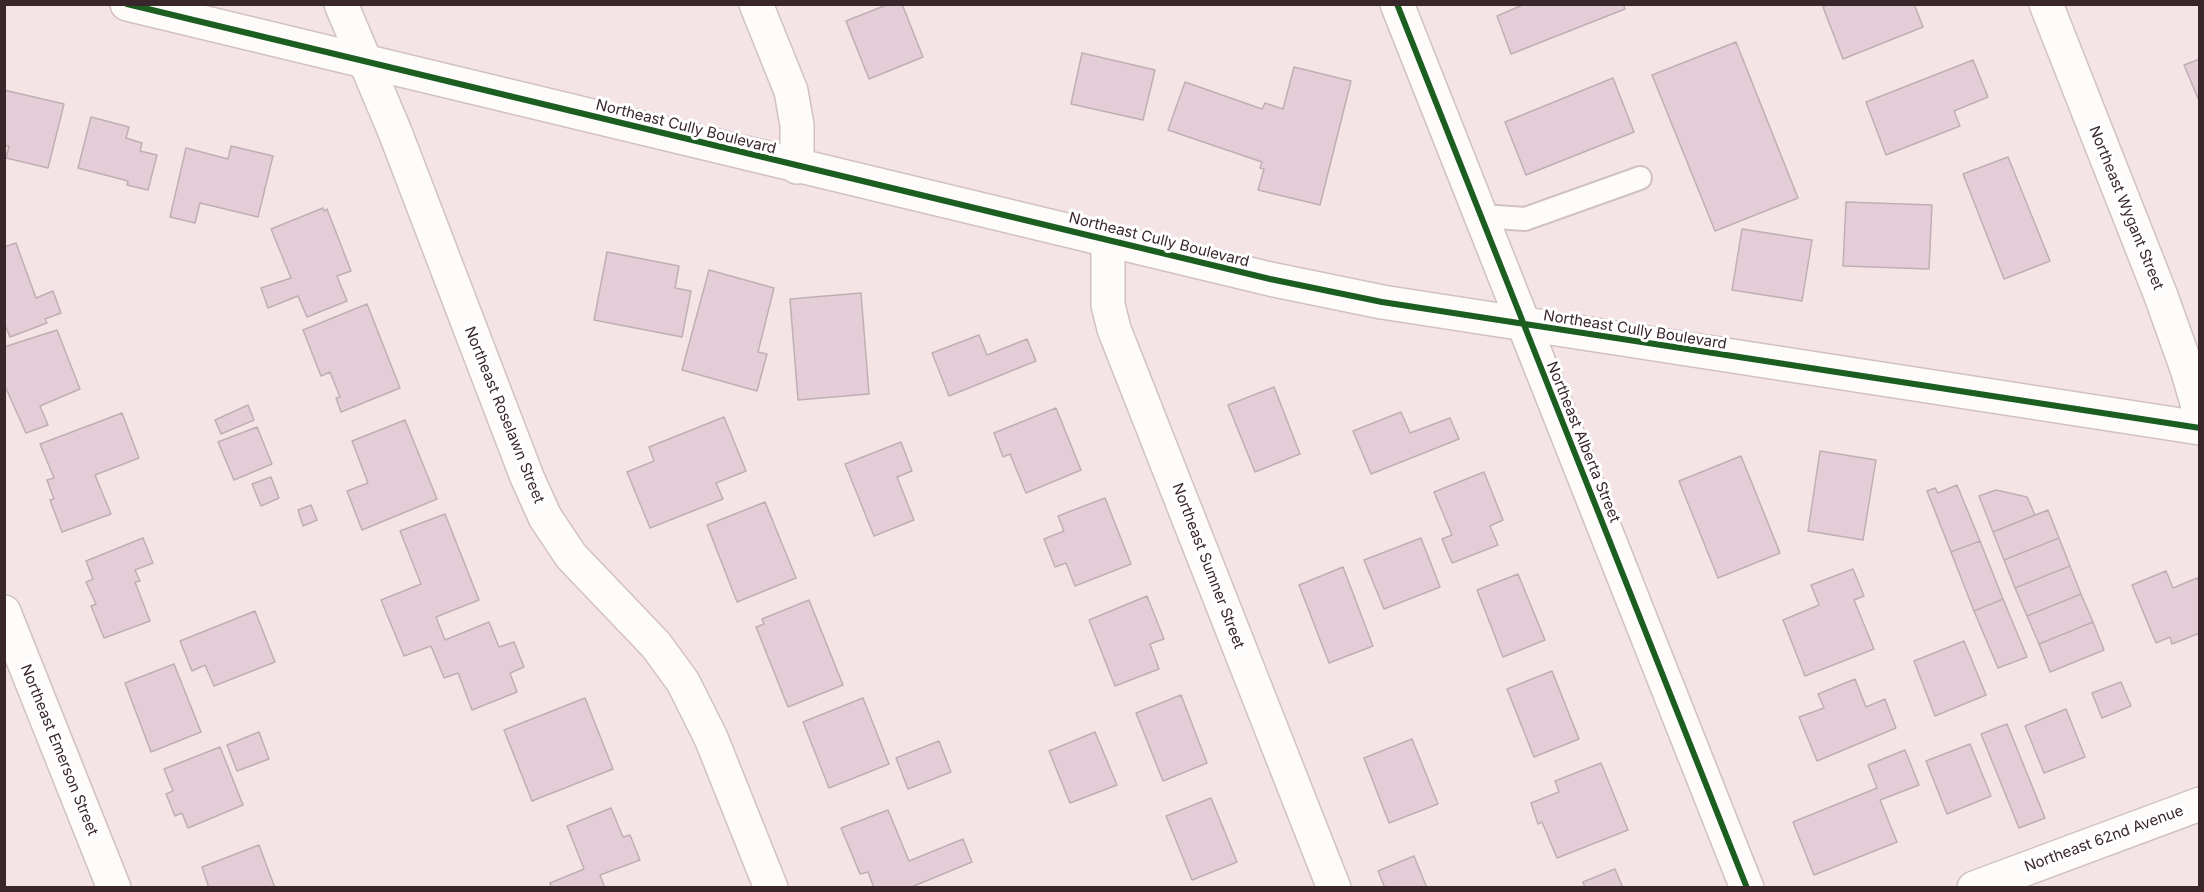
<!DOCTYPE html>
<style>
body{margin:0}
#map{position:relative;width:2204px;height:892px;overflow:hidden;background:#f5e4e6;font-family:Inter,sans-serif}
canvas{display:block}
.frame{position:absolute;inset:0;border:6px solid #39262a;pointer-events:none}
</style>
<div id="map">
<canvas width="2204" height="892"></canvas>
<div class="frame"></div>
</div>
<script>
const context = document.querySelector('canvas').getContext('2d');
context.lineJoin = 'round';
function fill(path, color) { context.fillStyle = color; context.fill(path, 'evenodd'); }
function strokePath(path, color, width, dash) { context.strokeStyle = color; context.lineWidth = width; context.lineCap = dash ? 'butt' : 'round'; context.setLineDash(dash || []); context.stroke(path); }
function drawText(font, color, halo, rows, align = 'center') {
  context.font = font + ' Inter,sans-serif'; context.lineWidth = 6; context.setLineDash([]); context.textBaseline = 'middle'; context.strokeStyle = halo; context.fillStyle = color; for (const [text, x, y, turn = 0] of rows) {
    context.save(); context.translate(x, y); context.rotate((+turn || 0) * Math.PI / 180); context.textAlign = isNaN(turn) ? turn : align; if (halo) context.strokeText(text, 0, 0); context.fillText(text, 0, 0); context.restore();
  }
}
const building = new Path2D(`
 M 889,4 L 902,4 L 923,57 L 869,79 L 846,21 Z
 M 1525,4 L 1623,4 L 1625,9 L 1511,54 L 1497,16 Z
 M 1828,4 L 1914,4 L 1923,27 L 1843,59 L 1823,7 Z
 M 1736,42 L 1798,198 L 1715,231 L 1652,75 Z
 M 1082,53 L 1155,70 L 1143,120 L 1071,104 Z
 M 2200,59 L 2200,103 L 2184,65 Z
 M 1973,60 L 1988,97 L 1954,111 L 1960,126 L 1886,155 L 1866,102 Z
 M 1294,67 L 1351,81 L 1320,205 L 1258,190 L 1264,169 L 1260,168 L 1262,162 L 1168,130 L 1185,82 L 1262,109 L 1265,103 L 1283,109 Z
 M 1613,78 L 1634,132 L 1526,175 L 1505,122 Z
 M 4,90 L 64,104 L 48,168 L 6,158 L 9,146 L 4,146 Z
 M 91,117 L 129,127 L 126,138 L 142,143 L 140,151 L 157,155 L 148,190 L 127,185 L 128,181 L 78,168 Z
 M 231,146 L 273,156 L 258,217 L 200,203 L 195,223 L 170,217 L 186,148 L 228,159 Z
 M 2008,157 L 2050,261 L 2004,279 L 1963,174 Z
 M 1846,202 L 1932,205 L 1929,269 L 1843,266 Z
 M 323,208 L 324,211 L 327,209 L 351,271 L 337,276 L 347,301 L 307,317 L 298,296 L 268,308 L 261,288 L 291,278 L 271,229 Z
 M 1742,229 L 1812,240 L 1802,301 L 1732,290 Z
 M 16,243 L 36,298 L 53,291 L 61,313 L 45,319 L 47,323 L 10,337 L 4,323 L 4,247 Z
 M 607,252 L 679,266 L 675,288 L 691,291 L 682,337 L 594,320 Z
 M 709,270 L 774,288 L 758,352 L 767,354 L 757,391 L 682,370 Z
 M 861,293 L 869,394 L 798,400 L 790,299 Z
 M 367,304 L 400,388 L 341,412 L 336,398 L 340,397 L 330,372 L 321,376 L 303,330 Z
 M 57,330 L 80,389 L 40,406 L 48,425 L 26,433 L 4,384 L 4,347 Z
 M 979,335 L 987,355 L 1027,339 L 1036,361 L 949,396 L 932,353 Z
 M 1274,387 L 1300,454 L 1255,472 L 1228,405 Z
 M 248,405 L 254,420 L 221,434 L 215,420 Z
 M 1056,408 L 1081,470 L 1026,493 L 1010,454 L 1003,457 L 994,433 Z
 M 1401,412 L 1410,433 L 1450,418 L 1459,439 L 1371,474 L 1353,431 Z
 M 122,413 L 139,458 L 95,475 L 111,514 L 62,532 L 50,500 L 54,499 L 47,480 L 54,478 L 40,444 Z
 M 724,417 L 746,471 L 716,483 L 723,499 L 650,528 L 627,472 L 654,461 L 649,447 Z
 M 405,420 L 437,499 L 362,530 L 347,491 L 368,483 L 352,441 Z
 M 257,427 L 272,464 L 234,480 L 218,442 Z
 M 901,442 L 912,471 L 897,477 L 914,520 L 874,536 L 845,464 Z
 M 1820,451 L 1876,460 L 1863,540 L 1808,531 Z
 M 1741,456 L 1780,553 L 1718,578 L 1679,481 Z
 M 1484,472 L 1503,520 L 1490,526 L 1498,545 L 1452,563 L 1442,539 L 1452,535 L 1434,492 Z
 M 271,477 L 279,498 L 261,506 L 252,484 Z
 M 1957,485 L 1980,541 L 1951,552 L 1927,491 L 1935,488 L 1938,493 Z
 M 1996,490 L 2027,497 L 2035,515 L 1993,532 L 1979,496 Z
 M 1105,498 L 1131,564 L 1075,586 L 1066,563 L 1055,567 L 1044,539 L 1064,531 L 1058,516 Z
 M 765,502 L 796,578 L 737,602 L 707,525 Z
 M 311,505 L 317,520 L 303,526 L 298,510 Z
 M 2048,510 L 2059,538 L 2004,560 L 1993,532 Z
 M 445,514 L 479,600 L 436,617 L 445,640 L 489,622 L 499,647 L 514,642 L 524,667 L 510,673 L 517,692 L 472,710 L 458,673 L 444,678 L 431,646 L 404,656 L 381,600 L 421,584 L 400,531 Z
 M 143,538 L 153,563 L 135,570 L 140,581 L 135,582 L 150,621 L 104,638 L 91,606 L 96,604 L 86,582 L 93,579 L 86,561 Z
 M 1421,538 L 1440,587 L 1384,609 L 1364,560 Z
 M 2059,538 L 2070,566 L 2015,588 L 2004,560 Z
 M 1980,541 L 2003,599 L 1974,611 L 1951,552 Z
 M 2070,566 L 2081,594 L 2027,616 L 2015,588 Z
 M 1343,567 L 1373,646 L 1329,663 L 1299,585 Z
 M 1853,569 L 1864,596 L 1854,600 L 1874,649 L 1805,676 L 1783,620 L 1819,605 L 1811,585 Z
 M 2166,571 L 2173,588 L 2197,578 L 2200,585 L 2200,633 L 2172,644 L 2170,637 L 2156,643 L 2132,585 Z
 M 1518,574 L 1545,640 L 1503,657 L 1477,590 Z
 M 2081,594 L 2093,622 L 2039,644 L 2027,616 Z
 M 1147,596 L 1164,639 L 1150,644 L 1159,669 L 1115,686 L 1089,620 Z
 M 2003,599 L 2027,657 L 1998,668 L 1974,611 Z
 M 809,600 L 843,685 L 788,707 L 756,627 L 764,624 L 762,619 Z
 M 255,611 L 275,662 L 214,686 L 205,665 L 192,671 L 180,641 Z
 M 2093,622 L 2104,650 L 2050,672 L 2039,644 Z
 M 1964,641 L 1986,695 L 1935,716 L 1914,661 Z
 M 174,664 L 201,732 L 151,752 L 125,683 Z
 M 1552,671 L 1579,739 L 1534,757 L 1507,689 Z
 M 1855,679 L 1866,707 L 1885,699 L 1896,728 L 1817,761 L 1799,717 L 1824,708 L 1818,694 Z
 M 2121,682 L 2131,706 L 2102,718 L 2092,693 Z
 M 1181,695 L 1207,763 L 1163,781 L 1136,713 Z
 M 585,698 L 613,769 L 532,801 L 504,730 Z
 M 863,698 L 889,764 L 829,788 L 803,722 Z
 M 2066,709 L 2085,757 L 2044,773 L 2025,726 Z
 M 2007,724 L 2045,818 L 2019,828 L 1981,734 Z
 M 259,732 L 269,759 L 237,771 L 227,745 Z
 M 1095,732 L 1117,785 L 1070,803 L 1049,751 Z
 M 1412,739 L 1438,804 L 1389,823 L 1364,758 Z
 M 939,741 L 951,772 L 908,789 L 896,758 Z
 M 1970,744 L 1991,796 L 1947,814 L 1926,761 Z
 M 220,747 L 243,805 L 188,828 L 182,813 L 175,816 L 166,794 L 173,791 L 164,769 Z
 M 1905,750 L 1919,785 L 1880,800 L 1897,842 L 1814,875 L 1793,822 L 1877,788 L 1868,765 Z
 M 1601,763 L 1628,830 L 1557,858 L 1542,822 L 1538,824 L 1531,803 L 1559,792 L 1555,781 Z
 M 1211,798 L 1237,862 L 1192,880 L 1166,816 Z
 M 611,808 L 623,837 L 630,835 L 640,860 L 600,875 L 605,888 L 551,888 L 550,883 L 584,869 L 567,826 Z
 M 888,810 L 909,861 L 963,839 L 972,862 L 909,888 L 874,888 L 868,872 L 860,874 L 841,828 Z
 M 259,845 L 275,888 L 209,888 L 202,867 Z
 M 1414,856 L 1427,888 L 1385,888 L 1378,871 Z
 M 1615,869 L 1623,888 L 1585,888 L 1583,882 Z`);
const service = new Path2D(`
 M 1481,216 L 1525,219 L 1640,178`);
const minor = new Path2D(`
 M 341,4 L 395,132 L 527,477 L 545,517 L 571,556 L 656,645 L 683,682 L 711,738 L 771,888
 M 756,4 L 791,91 L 797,125 L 797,167
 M 1397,4 L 1747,888
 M 2046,4 L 2161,296 L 2187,369 L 2200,413
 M 1108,240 L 1108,305 L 1114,329 L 1334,888
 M 4,612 L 114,888
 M 1974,888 L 2200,804`);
const secondary = new Path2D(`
 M 127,4 L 1270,279 L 1382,302 L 2200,428`);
const cycleway = new Path2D(`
 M 127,4 L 1270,279 L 1382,302 L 2200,428
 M 1397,4 L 1747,888`);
const streetNames = [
 ["Northeast Cully Boulevard",686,127,14],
 ["Northeast Wygant Street",2126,208,68],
 ["Northeast Cully Boulevard",1159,240,14],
 ["Northeast Cully Boulevard",1635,330,9],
 ["Northeast Roselawn Street",504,415,68],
 ["Northeast Alberta Street",1583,442,68],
 ["Northeast Sumner Street",1208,566,69],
 ["Northeast Emerson Street",59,750,68],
 ["Northeast 62nd Avenue",2104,839,-20]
];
fill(building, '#e4cdd6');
strokePath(building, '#bfafb4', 1.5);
strokePath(service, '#d2c1c3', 26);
strokePath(minor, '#d2c1c3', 36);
strokePath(secondary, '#d2c1c3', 36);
strokePath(service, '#fefbfb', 22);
strokePath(minor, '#fefbfb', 33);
strokePath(secondary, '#fefbfb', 33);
strokePath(cycleway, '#1b5e20', 6);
drawText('15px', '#39262a', '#fff', streetNames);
</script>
